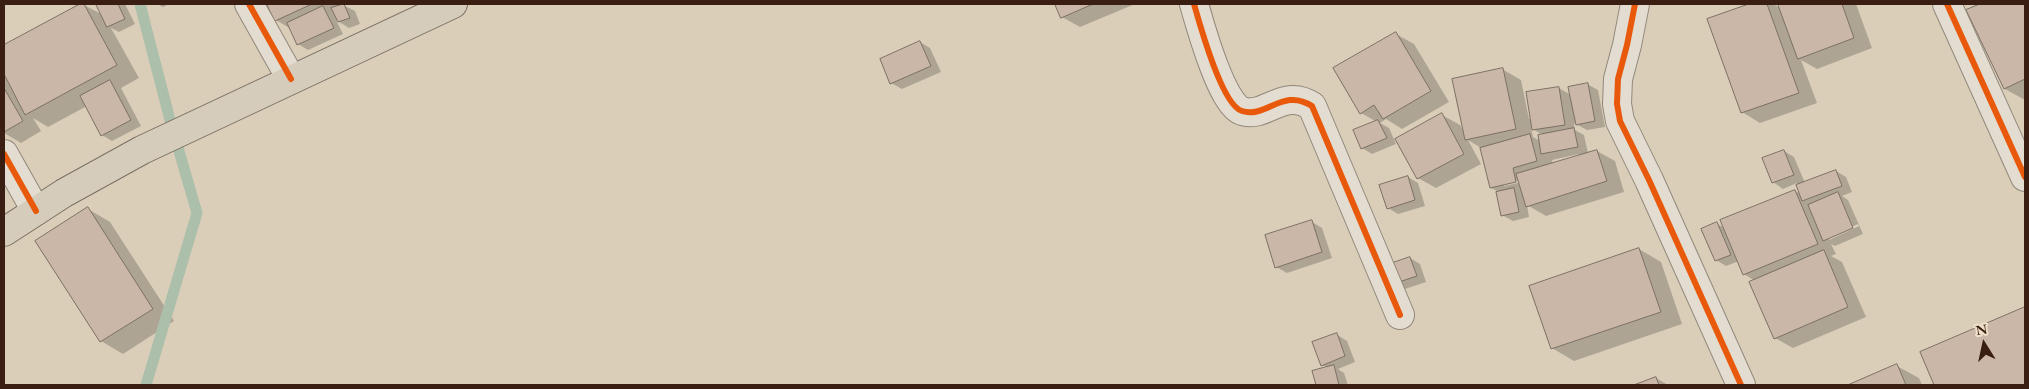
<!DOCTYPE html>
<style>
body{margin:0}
#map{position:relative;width:2029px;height:389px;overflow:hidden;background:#daceb9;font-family:"EB Garamond",serif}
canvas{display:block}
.frame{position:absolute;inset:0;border:5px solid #3a1e12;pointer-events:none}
.north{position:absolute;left:1959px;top:319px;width:50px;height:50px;-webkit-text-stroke:4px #f0e2c8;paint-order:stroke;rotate:350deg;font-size:14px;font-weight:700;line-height:20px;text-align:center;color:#3a1e12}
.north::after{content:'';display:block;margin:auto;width:18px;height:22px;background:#3a1e12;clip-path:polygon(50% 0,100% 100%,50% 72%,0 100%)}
</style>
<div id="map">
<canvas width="2029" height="389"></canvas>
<div class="frame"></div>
<div class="north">N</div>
</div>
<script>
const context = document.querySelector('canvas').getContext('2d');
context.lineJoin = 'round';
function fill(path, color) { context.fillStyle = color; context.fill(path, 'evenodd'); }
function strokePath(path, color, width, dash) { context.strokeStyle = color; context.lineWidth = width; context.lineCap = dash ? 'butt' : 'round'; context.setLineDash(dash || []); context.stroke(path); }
const shadow = new Path2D(`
 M 82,4 L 103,15 L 98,4 L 125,4 L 135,24 L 119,32 L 111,28 L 139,78 L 121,88 L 141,126 L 112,141 L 102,135 L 87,106 L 48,127 L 33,118 L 41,131 L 21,143 L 4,133 L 4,46 Z
 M 157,4 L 169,4 L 163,7 Z
 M 268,4 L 341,4 L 355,11 L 360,24 L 349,28 L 336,20 L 343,34 L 308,50 L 298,44 L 291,29 L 276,20 Z
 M 1057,4 L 1135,4 L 1080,27 L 1062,17 Z
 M 1752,4 L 1773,4 L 1780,8 L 1779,4 L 1856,4 L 1872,48 L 1817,69 L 1801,60 L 1817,103 L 1760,123 L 1742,112 L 1708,20 Z
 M 1983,4 L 2025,4 L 2025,100 L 2005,89 L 1968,11 Z
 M 1396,34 L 1414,44 L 1449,102 L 1402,129 L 1386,119 L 1380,123 L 1389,128 L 1396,144 L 1372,154 L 1362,148 L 1377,122 L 1361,113 Z
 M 920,42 L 930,48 L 941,72 L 902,89 L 891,83 Z
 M 1502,69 L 1521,80 L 1529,119 L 1531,119 L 1527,93 L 1559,88 L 1571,95 L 1587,84 L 1598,90 L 1605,127 L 1587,130 L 1574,123 L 1575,130 L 1584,135 L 1588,153 L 1597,151 L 1615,161 L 1624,192 L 1546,216 L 1527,205 L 1529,217 L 1513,221 L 1502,215 L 1497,191 L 1491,188 L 1481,148 L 1468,140 L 1481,164 L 1436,188 L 1418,178 L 1442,115 L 1460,125 L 1464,132 ZM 1531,128 L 1543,135 L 1540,141 L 1533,137 ZM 1579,154 L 1579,156 L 1553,164 L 1552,160 ZM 1522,179 L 1522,182 L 1504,186 L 1504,184 Z
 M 1784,151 L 1794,157 L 1805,183 L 1836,171 L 1846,177 L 1852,192 L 1842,196 L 1848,200 L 1863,234 L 1835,246 L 1831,244 L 1836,254 L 1831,256 L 1842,262 L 1866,317 L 1793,348 L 1775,338 L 1755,281 L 1744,274 L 1739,261 L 1726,266 L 1716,260 L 1717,224 L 1725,228 L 1795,191 L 1801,194 L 1797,183 L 1783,189 L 1773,182 ZM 1858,224 L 1859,226 L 1829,240 L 1829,237 Z
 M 1408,177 L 1418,183 L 1425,206 L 1398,214 L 1388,208 Z
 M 88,209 L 110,222 L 174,321 L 123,354 L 101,341 Z
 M 1312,222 L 1322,228 L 1332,258 L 1287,273 L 1276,267 Z
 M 1639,249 L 1661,262 L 1682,324 L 1574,361 L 1552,348 Z
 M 1410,258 L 1420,264 L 1426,282 L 1402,290 L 1391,284 Z
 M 2025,308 L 2025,385 L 1936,385 L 1921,353 Z
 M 1336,334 L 1347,341 L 1355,362 L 1338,369 L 1344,373 L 1348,385 L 1317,385 L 1314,372 L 1328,368 L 1322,365 Z
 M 1897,366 L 1919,378 L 1922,385 L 1851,385 Z
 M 1656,378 L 1668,385 L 1637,385 Z`);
const stream = new Path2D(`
 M 140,4 L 170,120 L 197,213 L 146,385`);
const building = new Path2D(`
 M 80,4 L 84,4 L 117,65 L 25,115 L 4,74 L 4,45 Z
 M 96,4 L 118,4 L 125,19 L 107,27 Z
 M 267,4 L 312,4 L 275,21 Z
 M 344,4 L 350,18 L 338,22 L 331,8 Z
 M 1055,4 L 1093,4 L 1061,18 Z
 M 1749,4 L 1767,4 L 1799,93 L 1741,113 L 1707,19 Z
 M 1778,4 L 1842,4 L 1854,38 L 1798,59 Z
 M 1980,4 L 2025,4 L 2025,79 L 2004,89 L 1966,10 Z
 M 323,6 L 334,28 L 297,45 L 287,23 Z
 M 1396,32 L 1431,91 L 1383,119 L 1374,105 L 1360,114 L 1333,68 Z
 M 920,41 L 931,66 L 890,84 L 880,59 Z
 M 1503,68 L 1516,129 L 1465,140 L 1452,79 Z
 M 110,80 L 131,120 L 101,136 L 80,96 Z
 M 1588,83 L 1595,121 L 1576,125 L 1568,87 Z
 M 1559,87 L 1565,125 L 1532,130 L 1526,92 Z
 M 4,88 L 23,121 L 4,132 Z
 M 1442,113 L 1464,154 L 1417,179 L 1395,139 Z
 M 1378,120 L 1387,138 L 1361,149 L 1353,130 Z
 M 1574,128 L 1578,147 L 1541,154 L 1538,135 Z
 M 1530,134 L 1537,161 L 1513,168 L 1516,182 L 1490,188 L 1480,148 Z
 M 1597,150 L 1607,181 L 1526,207 L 1516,174 Z
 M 1784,150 L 1794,175 L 1772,183 L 1762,158 Z
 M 1836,170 L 1842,186 L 1802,201 L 1796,185 Z
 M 1408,176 L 1415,200 L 1387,209 L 1379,185 Z
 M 1514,188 L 1519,212 L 1501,216 L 1496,192 Z
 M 1795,190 L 1818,244 L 1743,275 L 1720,220 Z
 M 1838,192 L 1853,228 L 1823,241 L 1808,205 Z
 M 88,207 L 153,309 L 100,342 L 35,241 Z
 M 1312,220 L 1322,252 L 1275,268 L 1265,235 Z
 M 1717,222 L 1731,255 L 1715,261 L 1701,229 Z
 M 1639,248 L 1661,312 L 1551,349 L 1529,286 Z
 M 1824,250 L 1848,307 L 1774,339 L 1749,282 Z
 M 1410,257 L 1417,276 L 1390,285 L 1384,266 Z
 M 2025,307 L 2025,385 L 1934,385 L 1920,352 Z
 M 1337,333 L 1345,356 L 1321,366 L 1312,342 Z
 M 1897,364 L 1906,385 L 1848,385 Z
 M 1334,365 L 1339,385 L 1316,385 L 1312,371 Z
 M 1656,377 L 1659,385 L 1634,385 Z`);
const minor = new Path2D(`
 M 249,4 L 291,79
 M 1194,4 C 1200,25 1222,105 1242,111 C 1266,119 1283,87 1312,106 L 1400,315
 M 1635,4 L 1627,45 L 1618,79 L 1617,104 L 1620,121 L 1649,180 L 1741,385
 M 1947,4 L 2025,177
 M 4,154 L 36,211`);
const major = new Path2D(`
 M 4,232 L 64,193 L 142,150 L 453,4`);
const cycleway = new Path2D(`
 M 249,4 L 291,79
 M 1194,4 C 1200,25 1222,105 1242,111 C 1266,119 1283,87 1312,106 L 1400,315
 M 1635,4 L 1627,45 L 1618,79 L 1617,104 L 1620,121 L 1649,180 L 1741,385
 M 1947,4 L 2025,177
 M 4,154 L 36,211`);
fill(shadow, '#0003');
strokePath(stream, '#acbfaa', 11);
fill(building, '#cab7a7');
strokePath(building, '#7b7064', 1);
strokePath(minor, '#92887a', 30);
strokePath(major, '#7b7064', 30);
strokePath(minor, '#e2dcd1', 28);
strokePath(major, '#d6ccbc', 28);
strokePath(cycleway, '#e8590c', 6);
</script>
